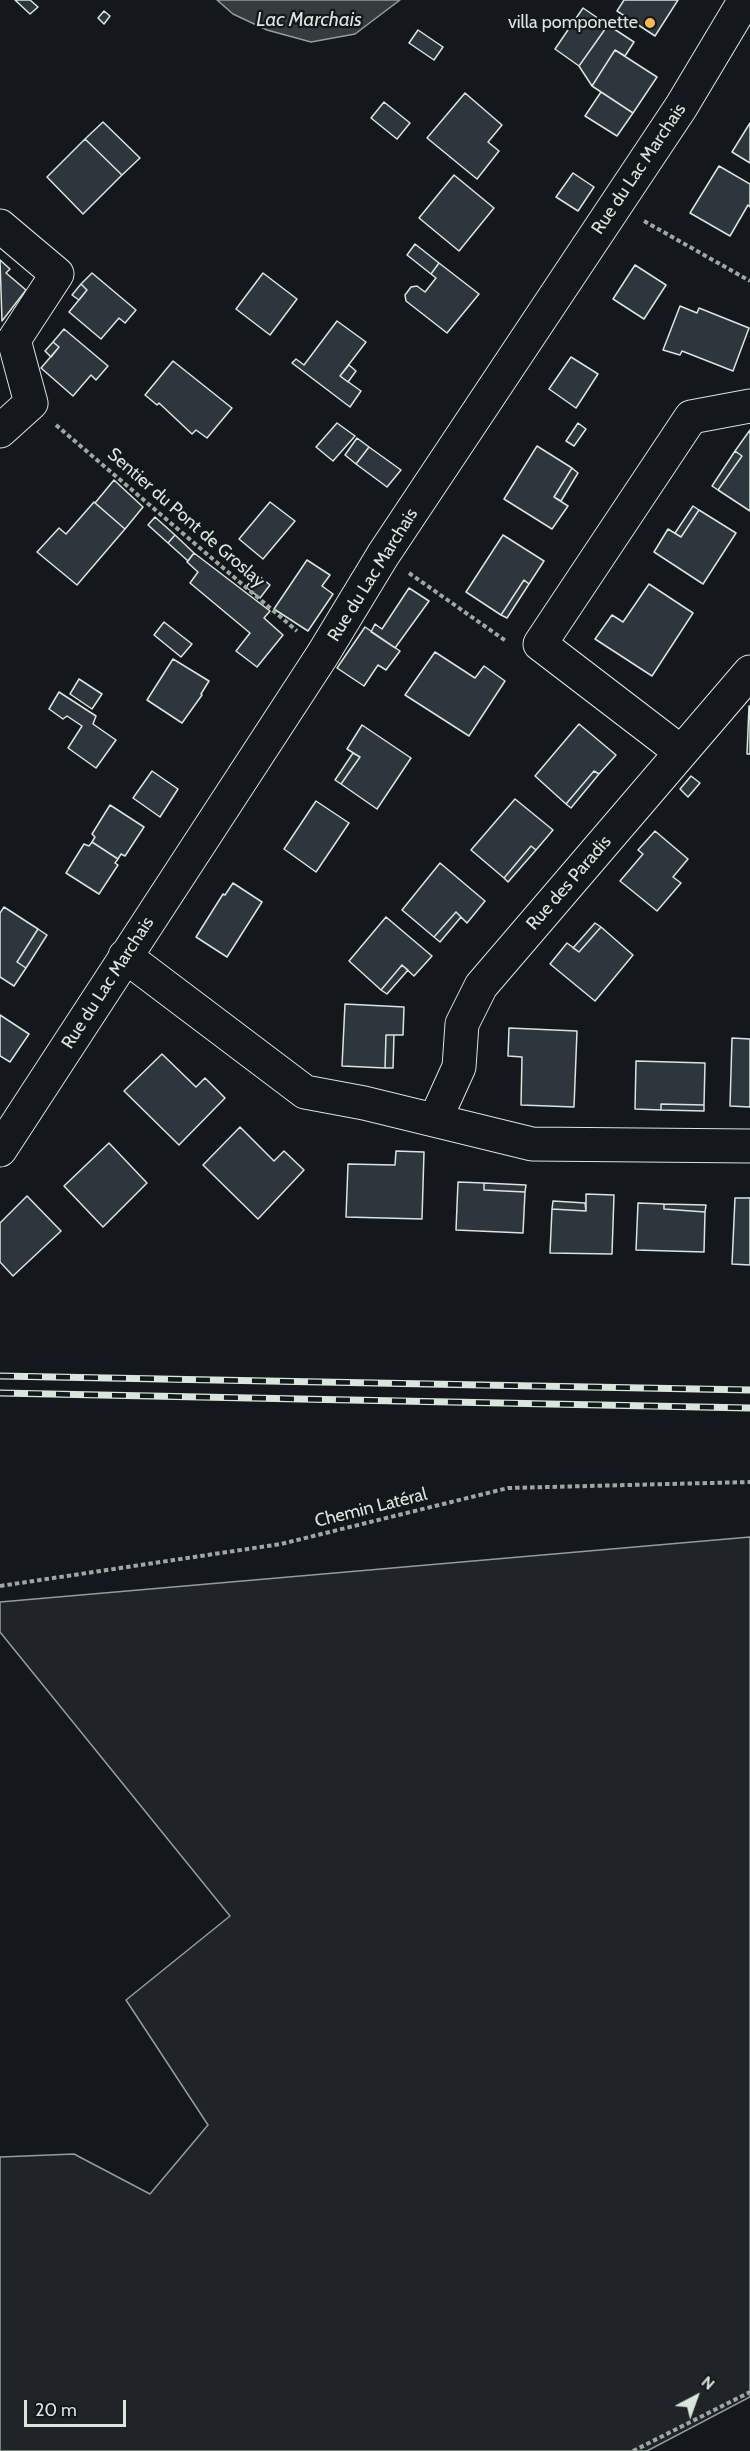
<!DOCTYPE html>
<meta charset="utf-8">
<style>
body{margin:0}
#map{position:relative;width:750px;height:2451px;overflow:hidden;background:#14181c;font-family:Cabin,sans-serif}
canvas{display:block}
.north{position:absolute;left:666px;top:2367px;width:60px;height:60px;-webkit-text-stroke:4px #14181c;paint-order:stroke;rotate:41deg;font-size:16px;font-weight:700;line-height:24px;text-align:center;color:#d8e6dc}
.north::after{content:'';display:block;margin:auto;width:21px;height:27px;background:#d8e6dc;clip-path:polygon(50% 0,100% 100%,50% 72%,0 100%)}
.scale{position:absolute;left:24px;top:2400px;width:102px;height:27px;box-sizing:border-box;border:3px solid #d8e6dc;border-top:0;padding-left:8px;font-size:18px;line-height:21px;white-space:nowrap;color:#d8e6dc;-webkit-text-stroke:4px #14181c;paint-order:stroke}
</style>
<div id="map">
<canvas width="750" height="2451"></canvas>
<div class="north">N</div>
<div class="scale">20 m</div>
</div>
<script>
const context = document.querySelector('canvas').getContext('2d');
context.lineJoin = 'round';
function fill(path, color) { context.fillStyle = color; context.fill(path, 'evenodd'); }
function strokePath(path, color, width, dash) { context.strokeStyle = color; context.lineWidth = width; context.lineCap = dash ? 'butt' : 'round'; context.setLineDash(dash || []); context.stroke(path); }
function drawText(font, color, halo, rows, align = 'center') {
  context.font = font + ' Cabin,sans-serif'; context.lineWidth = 4.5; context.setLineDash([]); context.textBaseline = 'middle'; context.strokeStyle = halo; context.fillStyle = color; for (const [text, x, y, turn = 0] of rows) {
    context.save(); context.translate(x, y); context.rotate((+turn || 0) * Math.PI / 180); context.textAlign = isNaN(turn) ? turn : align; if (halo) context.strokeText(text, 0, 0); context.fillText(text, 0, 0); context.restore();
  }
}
const green = new Path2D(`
 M 750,1537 L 750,2397 L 647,2451 L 0,2451 L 0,2157 L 74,2154 L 150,2194 L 208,2125 L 126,2000 L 230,1916 L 0,1632 L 0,1602 Z`);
const water = new Path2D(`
 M 217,0 L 400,0 L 355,34 L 311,42 L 267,30 L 233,14 Z`);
const building = new Path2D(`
 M 15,0 L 30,0 L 38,7 L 30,14 Z
 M 624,0 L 678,0 L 655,36 L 617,11 Z
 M 583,8 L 608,25 L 579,66 L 555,49 Z
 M 104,11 L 110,16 L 104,24 L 98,18 Z
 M 608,25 L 634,42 L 625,56 L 615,50 L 592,86 L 579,66 Z
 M 418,30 L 443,47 L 434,60 L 409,43 Z
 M 615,50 L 657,77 L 633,113 L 592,86 Z
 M 601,92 L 633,113 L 617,136 L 585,116 Z
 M 465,93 L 502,125 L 488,142 L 499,151 L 477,179 L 427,138 Z
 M 384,102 L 410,123 L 397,139 L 371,118 Z
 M 103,122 L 140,158 L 122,175 L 85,139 Z
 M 750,123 L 750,163 L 732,152 Z
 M 85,139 L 122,175 L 83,214 L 47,177 Z
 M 719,166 L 750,184 L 750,207 L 748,205 L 730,236 L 690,213 Z
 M 573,173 L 594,187 L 578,211 L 556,197 Z
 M 454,175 L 494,208 L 459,251 L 419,218 Z
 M 415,244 L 439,263 L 431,274 L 407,255 Z
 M 0,260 L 10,269 L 6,273 L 26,290 L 2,321 Z
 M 439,263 L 479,294 L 447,333 L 406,301 L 405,295 L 411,287 L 417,286 L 425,292 L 436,278 L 431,274 Z
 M 635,265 L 666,285 L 644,319 L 613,299 Z
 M 92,273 L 136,310 L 125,323 L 119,318 L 101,339 L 69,312 L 87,290 L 81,284 Z
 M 263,273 L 297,299 L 270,335 L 236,309 Z
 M 81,284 L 87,290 L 79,300 L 72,295 Z
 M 680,306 L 697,313 L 699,308 L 749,328 L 733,371 L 682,351 L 680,355 L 663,350 Z
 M 337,321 L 366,342 L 340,376 L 361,391 L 350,407 L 292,363 L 296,359 L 304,365 Z
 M 64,329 L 108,366 L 96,380 L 91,375 L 73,396 L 41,368 L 59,347 L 53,342 Z
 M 53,342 L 59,347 L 51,357 L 45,351 Z
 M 571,357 L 598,374 L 576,408 L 549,389 Z
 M 173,361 L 232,408 L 207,438 L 196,430 L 192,434 L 159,403 L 157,405 L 145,395 Z
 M 349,365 L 356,371 L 348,382 L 340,376 Z
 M 337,423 L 355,436 L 333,461 L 316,447 Z
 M 578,423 L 586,429 L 574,446 L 566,441 Z
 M 750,430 L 750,511 L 718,490 L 742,456 L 735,451 Z
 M 357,438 L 369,447 L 356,464 L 345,455 Z
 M 537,446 L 572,468 L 554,497 L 568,506 L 552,529 L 504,499 Z
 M 369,447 L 401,470 L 387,487 L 356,464 Z
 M 735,451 L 742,456 L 718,490 L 712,486 Z
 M 572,468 L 578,473 L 561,501 L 554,497 Z
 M 114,480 L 143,507 L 125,529 L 95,503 Z
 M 94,502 L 125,529 L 77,585 L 37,552 L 59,528 L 66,534 Z
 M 270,502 L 295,521 L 263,559 L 239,539 Z
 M 693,506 L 699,510 L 681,537 L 675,533 Z
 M 699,510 L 736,533 L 703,584 L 654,552 L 668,529 L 681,537 Z
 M 155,517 L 175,535 L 168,543 L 148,525 Z
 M 175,535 L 194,553 L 188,561 L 168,543 Z
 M 503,535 L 544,561 L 529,584 L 524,580 L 501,615 L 466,592 Z
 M 194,553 L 270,611 L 264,618 L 283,635 L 257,667 L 236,651 L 250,633 L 190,583 L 198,572 L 187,562 Z
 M 307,560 L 330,575 L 322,586 L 333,594 L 308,631 L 274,609 Z
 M 257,574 L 270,585 L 260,598 L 246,587 Z
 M 524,580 L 529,584 L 507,618 L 501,615 Z
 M 649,584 L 693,613 L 652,676 L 595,639 L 612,615 L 623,622 Z
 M 409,588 L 429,601 L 395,648 L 371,632 L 375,624 L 382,629 Z
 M 164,622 L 192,644 L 181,657 L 154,635 Z
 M 365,627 L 400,651 L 386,670 L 378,665 L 364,686 L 337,668 Z
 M 435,652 L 475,678 L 484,666 L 505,681 L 469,736 L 405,695 Z
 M 173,659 L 209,681 L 201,694 L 202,695 L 182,723 L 147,700 Z
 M 79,679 L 102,694 L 92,709 L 70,694 Z
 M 59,692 L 96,716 L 93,724 L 116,740 L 96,768 L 68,748 L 82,726 L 67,716 L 63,719 L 49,709 Z
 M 749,706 L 750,706 L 750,754 L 747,754 Z
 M 579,724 L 616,755 L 599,774 L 594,771 L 566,804 L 535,776 Z
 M 362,725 L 411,758 L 377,809 L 341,784 L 360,757 L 347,749 Z
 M 353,753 L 360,757 L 341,784 L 335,780 Z
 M 152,771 L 178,789 L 160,817 L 133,798 Z
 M 594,771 L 599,774 L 571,808 L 566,804 Z
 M 691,776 L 700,783 L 688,797 L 680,789 Z
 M 515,799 L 553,830 L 536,850 L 531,846 L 504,878 L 471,850 Z
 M 316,801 L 349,823 L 316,872 L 284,849 Z
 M 110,805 L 144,827 L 125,856 L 121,854 L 118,859 L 92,842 L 95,837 L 92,834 Z
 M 655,831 L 688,859 L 673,877 L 681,883 L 657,911 L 620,881 L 643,854 L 638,850 Z
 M 92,842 L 118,859 L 115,863 L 118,865 L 99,894 L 66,873 L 84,844 L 89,846 Z
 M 531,846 L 536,850 L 508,882 L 504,878 Z
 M 440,863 L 485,901 L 467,923 L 456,912 L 434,937 L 402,910 Z
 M 233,883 L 262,902 L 227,957 L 196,937 L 223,894 L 225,895 Z
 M 4,907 L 38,929 L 17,962 L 26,968 L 14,986 L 0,977 L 0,913 Z
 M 456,912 L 461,917 L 440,942 L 434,937 Z
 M 386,917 L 432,956 L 414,976 L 402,965 L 381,990 L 349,961 Z
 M 595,923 L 601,927 L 579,952 L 573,948 Z
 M 601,927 L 633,955 L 595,1001 L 550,964 L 567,943 L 579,952 Z
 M 38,929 L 47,935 L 26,968 L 17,962 Z
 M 402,965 L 408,970 L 387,994 L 381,990 Z
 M 345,1004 L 404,1007 L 403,1035 L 386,1035 L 385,1068 L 342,1066 Z
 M 0,1015 L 29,1034 L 10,1062 L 0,1056 Z
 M 509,1028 L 577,1031 L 574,1107 L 521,1105 L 522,1057 L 508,1056 Z
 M 386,1035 L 394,1035 L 393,1068 L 385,1068 Z
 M 732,1038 L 750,1039 L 750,1107 L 730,1106 Z
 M 162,1054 L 196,1087 L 205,1078 L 225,1098 L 179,1145 L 124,1091 Z
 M 636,1061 L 705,1063 L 704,1105 L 661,1104 L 661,1110 L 635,1109 Z
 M 661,1104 L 704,1105 L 704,1111 L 661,1110 Z
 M 240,1127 L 274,1161 L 284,1151 L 304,1170 L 258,1219 L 203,1165 Z
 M 109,1143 L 147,1183 L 103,1227 L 64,1186 Z
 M 396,1151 L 424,1152 L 422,1219 L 346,1217 L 348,1164 L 395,1165 Z
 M 458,1182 L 484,1183 L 484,1190 L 525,1192 L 523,1233 L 456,1230 Z
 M 484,1183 L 526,1185 L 525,1192 L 484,1190 Z
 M 586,1194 L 614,1195 L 612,1254 L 550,1253 L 552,1209 L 586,1211 Z
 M 27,1196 L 61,1231 L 13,1276 L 0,1262 L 0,1223 Z
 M 735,1198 L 750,1198 L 750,1265 L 732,1264 Z
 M 553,1201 L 585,1203 L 586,1211 L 552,1209 Z
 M 638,1203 L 664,1204 L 664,1209 L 705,1212 L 704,1252 L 636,1250 Z
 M 664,1204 L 706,1205 L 705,1212 L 664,1209 Z`);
const path = new Path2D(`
 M 644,221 L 750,281
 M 56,425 L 297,631
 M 409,573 L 506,641
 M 0,1586 L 281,1544 L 508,1488 L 750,1482
 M 633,2451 L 750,2392`);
const minor = new Path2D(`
 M 0,226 L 57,274 L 14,340 L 31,403 L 0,431
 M 681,752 L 540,644 L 691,417 L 750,406
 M 125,956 L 305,1092 L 364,1103 L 532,1144 L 750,1146
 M 435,1120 L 459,1067 L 462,1024 L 481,986 L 750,672
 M 0,1150 L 323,654 L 383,555 L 681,107 L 745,0`);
const rail = new Path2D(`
 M 0,1376 L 750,1390
 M 0,1393 L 750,1408`);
const markers = [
 [650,23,6,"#ffb74d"]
];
const poiNames = [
 ["villa pomponette",638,23]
];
const streetNames = [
 ["Rue du Lac Marchais",639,169,-56],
 ["Sentier du Pont de Groslay",186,518,41],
 ["Rue du Lac Marchais",373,575,-58],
 ["Rue des Paradis",569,883,-49],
 ["Rue du Lac Marchais",108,983,-57],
 ["Chemin Latéral",371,1508,-14]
];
const waterNames = [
 ["Lac Marchais",309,20]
];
fill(green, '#202428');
strokePath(green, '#939e99', 1.5);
fill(water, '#363b3e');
strokePath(water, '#939e99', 1.5);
fill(building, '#2c363c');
strokePath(building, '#d8e6dc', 1.5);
strokePath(minor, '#d8e6dc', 35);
strokePath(path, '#9da8a2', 4, [4.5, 3]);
strokePath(minor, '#14181c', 33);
strokePath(rail, '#d8e6dc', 7);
strokePath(rail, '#14181c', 4.5, [14]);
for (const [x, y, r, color] of markers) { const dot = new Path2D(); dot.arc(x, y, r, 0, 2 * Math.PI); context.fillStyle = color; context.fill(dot); strokePath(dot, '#14181c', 2); }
drawText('18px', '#d8e6dc', '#14181c', poiNames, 'right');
drawText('18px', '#d8e6dc', '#14181c', streetNames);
drawText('italic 20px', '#d8e6dc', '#14181c', waterNames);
</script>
